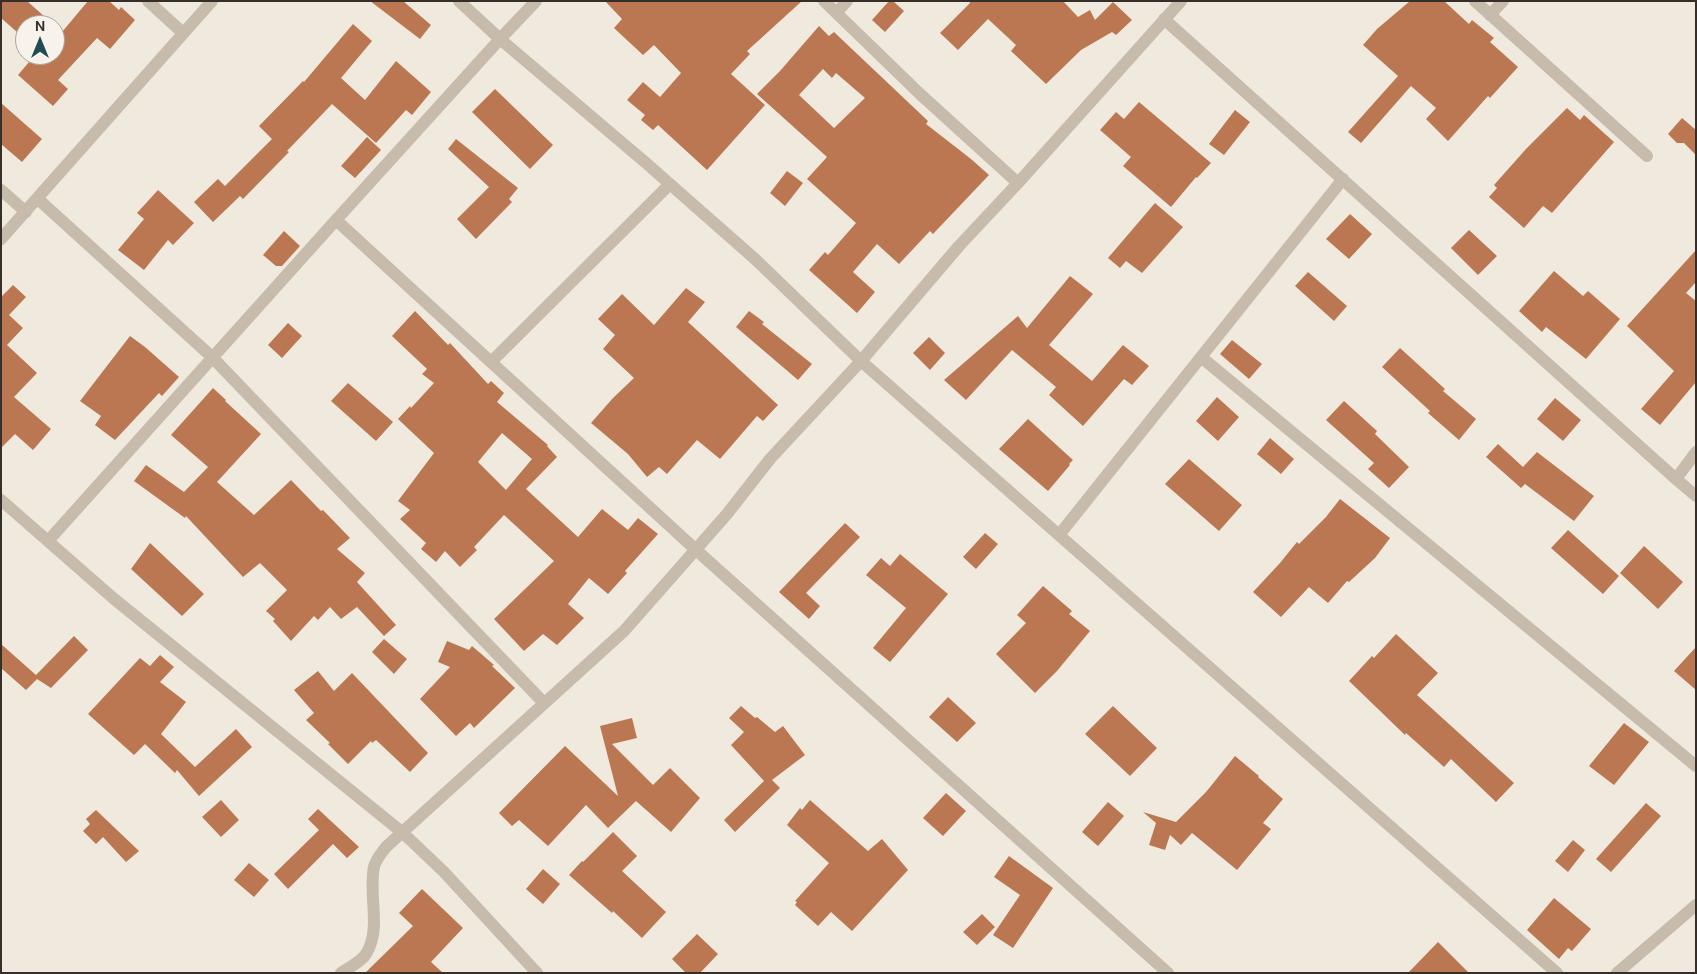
<!DOCTYPE html>
<style>
body{margin:0}
#map{position:relative;width:1697px;height:974px;overflow:hidden;background:#f0eade;font-family:"DM Sans",sans-serif}
canvas{display:block}
.frame{position:absolute;inset:0;border:2px solid #362f29;pointer-events:none}
.north{position:absolute;left:15px;top:15px;width:50px;height:50px;box-sizing:border-box;background:#f8f3ea;border:1px solid #aaa59d;border-radius:50%;rotate:0deg;font-size:14px;font-weight:700;line-height:20px;text-align:center;color:#362f29}
.north::after{content:'';display:block;margin:auto;width:18px;height:22px;background:#234b53;clip-path:polygon(50% 0,100% 100%,50% 72%,0 100%)}
</style>
<div id="map">
<canvas width="1697" height="974"></canvas>
<div class="frame"></div>
<div class="north">N</div>
</div>
<script>
const context = document.querySelector('canvas').getContext('2d');
context.lineJoin = 'round';
function fill(path, color) { context.fillStyle = color; context.fill(path, 'evenodd'); }
function strokePath(path, color, width, dash) { context.strokeStyle = color; context.lineWidth = width; context.lineCap = dash ? 'butt' : 'round'; context.setLineDash(dash || []); context.stroke(path); }
const building = new Path2D(`
 M 1,1 L 27,1 L 54,25 L 25,25 L 25,39 L 1,18 Z
 M 88,1 L 109,1 L 119,10 L 121,7 L 135,20 L 110,49 L 97,38 L 58,80 L 68,89 L 53,106 L 18,75 L 35,55 L 55,55 L 55,26 L 62,32 Z
 M 370,1 L 403,1 L 431,25 L 420,39 Z
 M 605,1 L 802,1 L 747,51 L 750,54 L 731,74 L 765,105 L 707,170 L 658,125 L 653,130 L 641,120 L 645,115 L 627,100 L 643,82 L 660,97 L 681,73 L 654,45 L 643,55 L 614,28 L 622,19 Z
 M 889,1 L 893,1 L 904,11 L 885,32 L 872,20 Z
 M 969,1 L 1063,1 L 1078,17 L 1090,10 L 1095,20 L 1113,2 L 1132,20 L 1116,35 L 1112,32 L 1081,50 L 1046,84 L 1011,51 L 1016,45 L 988,19 L 958,50 L 940,33 L 970,3 Z
 M 1410,1 L 1444,1 L 1469,24 L 1472,20 L 1494,38 L 1490,42 L 1518,67 L 1490,98 L 1488,96 L 1448,141 L 1426,119 L 1436,108 L 1411,86 L 1361,143 L 1348,132 L 1398,76 L 1363,45 L 1377,29 Z
 M 353,24 L 372,41 L 341,78 L 365,100 L 396,61 L 431,92 L 412,115 L 406,110 L 376,143 L 332,104 L 287,151 L 289,152 L 243,199 L 240,196 L 213,222 L 194,202 L 218,179 L 225,186 L 272,139 L 259,126 L 303,81 L 304,82 Z
 M 819,26 L 829,36 L 834,32 L 928,121 L 926,124 L 971,159 L 989,175 L 933,234 L 930,231 L 899,264 L 877,244 L 853,272 L 875,292 L 857,313 L 809,270 L 825,252 L 828,255 L 856,223 L 807,179 L 827,157 L 757,94 L 780,71 ZM 823,69 L 832,78 L 836,73 L 865,98 L 834,128 L 799,95 Z
 M 495,89 L 553,145 L 530,169 L 472,112 Z
 M 1139,102 L 1211,163 L 1197,178 L 1196,177 L 1171,207 L 1123,166 L 1131,157 L 1100,130 L 1116,112 L 1124,119 Z
 M 1,103 L 42,139 L 22,162 L 1,144 Z
 M 1567,108 L 1580,120 L 1584,115 L 1614,142 L 1552,213 L 1543,206 L 1524,228 L 1489,197 L 1497,188 L 1494,185 L 1526,149 Z
 M 1235,110 L 1250,122 L 1224,155 L 1209,144 Z
 M 1682,118 L 1696,130 L 1696,155 L 1684,143 L 1677,143 L 1668,134 Z
 M 367,137 L 381,150 L 355,178 L 341,166 Z
 M 456,139 L 518,188 L 509,199 L 512,202 L 476,239 L 457,219 L 489,187 L 448,149 Z
 M 787,171 L 803,183 L 785,206 L 770,193 Z
 M 158,190 L 194,223 L 173,245 L 168,240 L 144,270 L 118,250 L 144,219 L 137,213 Z
 M 1155,203 L 1183,227 L 1142,273 L 1126,261 L 1120,268 L 1108,258 Z
 M 1350,214 L 1372,234 L 1349,259 L 1326,239 Z
 M 1469,230 L 1497,256 L 1478,275 L 1451,248 Z
 M 284,231 L 300,246 L 282,266 L 276,266 L 263,255 Z
 M 1696,250 L 1696,282 L 1686,293 L 1696,301 L 1696,382 L 1660,425 L 1641,409 L 1674,371 L 1627,326 Z
 M 1554,271 L 1583,296 L 1588,291 L 1620,319 L 1586,359 L 1546,327 L 1542,332 L 1519,311 Z
 M 1308,272 L 1347,306 L 1334,321 L 1295,286 Z
 M 1070,276 L 1093,294 L 1049,345 L 1092,381 L 1123,345 L 1149,366 L 1132,385 L 1124,379 L 1083,426 L 1049,395 L 1056,387 L 1012,350 L 966,400 L 944,380 L 1018,316 L 1027,328 Z
 M 13,285 L 26,297 L 9,315 L 23,328 L 7,345 L 37,373 L 14,397 L 51,429 L 33,450 L 15,434 L 1,448 L 1,297 Z
 M 686,288 L 705,302 L 688,322 L 778,405 L 763,421 L 757,416 L 720,459 L 697,440 L 667,474 L 659,467 L 647,477 L 628,454 L 591,423 L 613,398 L 634,378 L 603,349 L 615,335 L 598,319 L 622,294 L 654,325 Z
 M 415,311 L 448,345 L 450,343 L 488,384 L 491,381 L 504,393 L 497,402 L 548,445 L 547,446 L 557,457 L 526,489 L 578,537 L 602,509 L 628,530 L 638,518 L 658,534 L 625,571 L 627,573 L 608,594 L 589,578 L 568,604 L 584,618 L 557,645 L 543,634 L 524,651 L 494,619 L 554,561 L 504,515 L 474,547 L 477,550 L 460,567 L 445,551 L 436,562 L 421,549 L 426,543 L 400,519 L 410,510 L 398,501 L 434,453 L 398,419 L 410,406 L 411,408 L 434,383 L 422,374 L 427,369 L 392,336 ZM 502,433 L 532,459 L 506,490 L 478,462 Z
 M 749,311 L 764,322 L 762,324 L 812,364 L 798,380 L 736,327 Z
 M 288,323 L 302,336 L 282,358 L 268,345 Z
 M 130,336 L 145,347 L 179,377 L 162,396 L 159,393 L 115,440 L 95,425 L 101,416 L 80,401 Z
 M 929,337 L 945,353 L 930,370 L 913,353 Z
 M 1232,340 L 1262,364 L 1249,379 L 1220,354 Z
 M 1400,348 L 1445,389 L 1443,391 L 1476,419 L 1459,440 L 1428,413 L 1430,411 L 1382,367 Z
 M 348,383 L 393,422 L 376,441 L 331,401 Z
 M 213,388 L 226,400 L 225,401 L 261,434 L 217,482 L 254,515 L 291,480 L 321,511 L 323,510 L 350,538 L 337,549 L 365,573 L 357,582 L 396,625 L 384,636 L 357,607 L 341,619 L 330,607 L 318,620 L 314,616 L 291,641 L 273,621 L 275,619 L 266,611 L 287,590 L 260,563 L 243,577 L 186,516 L 185,518 L 134,481 L 146,465 L 184,492 L 208,467 L 171,435 Z
 M 1217,397 L 1239,417 L 1218,441 L 1196,421 Z
 M 1555,398 L 1581,420 L 1563,441 L 1537,419 Z
 M 1344,401 L 1377,431 L 1375,434 L 1409,467 L 1389,488 L 1368,469 L 1374,463 L 1326,420 Z
 M 1028,419 L 1073,460 L 1069,464 L 1070,465 L 1048,491 L 999,449 Z
 M 1270,438 L 1294,459 L 1281,474 L 1257,454 Z
 M 1498,444 L 1523,467 L 1537,452 L 1594,496 L 1574,521 L 1525,484 L 1521,488 L 1486,457 Z
 M 1189,459 L 1242,505 L 1219,531 L 1165,484 Z
 M 1340,499 L 1390,538 L 1375,558 L 1349,582 L 1347,581 L 1328,603 L 1309,587 L 1281,617 L 1253,592 L 1280,563 L 1297,542 L 1299,544 L 1326,517 Z
 M 845,523 L 860,537 L 806,593 L 820,606 L 809,619 L 779,592 Z
 M 1568,530 L 1619,576 L 1603,594 L 1551,548 Z
 M 985,533 L 998,544 L 976,569 L 963,557 Z
 M 150,543 L 204,594 L 182,616 L 131,569 Z
 M 1644,546 L 1683,582 L 1658,609 L 1620,573 Z
 M 900,554 L 948,594 L 890,662 L 873,648 L 906,608 L 866,575 L 881,558 L 890,566 Z
 M 1043,586 L 1072,611 L 1069,614 L 1090,631 L 1057,671 L 1035,693 L 996,654 L 1026,623 L 1017,615 Z
 M 1396,634 L 1438,673 L 1417,695 L 1514,783 L 1496,802 L 1451,759 L 1444,767 L 1406,733 L 1405,735 L 1349,681 L 1372,656 L 1374,658 Z
 M 74,636 L 88,650 L 51,688 L 37,679 L 26,690 L 1,668 L 1,644 L 36,675 Z
 M 384,639 L 407,659 L 394,674 L 372,652 Z
 M 447,641 L 469,650 L 472,646 L 494,665 L 492,666 L 515,688 L 474,728 L 470,723 L 456,736 L 420,699 L 450,667 L 438,662 Z
 M 1696,647 L 1696,690 L 1674,671 Z
 M 160,655 L 174,667 L 160,682 L 186,702 L 161,734 L 195,767 L 236,729 L 252,747 L 199,796 L 177,770 L 175,773 L 145,744 L 134,755 L 88,714 L 140,658 L 150,666 Z
 M 318,671 L 334,691 L 352,673 L 428,753 L 410,772 L 376,740 L 372,743 L 371,741 L 348,764 L 328,744 L 330,743 L 306,720 L 314,713 L 294,690 Z
 M 948,697 L 976,723 L 957,742 L 929,717 Z
 M 741,706 L 755,718 L 757,717 L 775,732 L 783,726 L 805,755 L 772,780 L 780,788 L 735,832 L 724,820 L 764,781 L 731,745 L 744,732 L 729,718 Z
 M 1113,706 L 1157,748 L 1130,776 L 1085,734 Z
 M 632,718 L 637,738 L 612,744 L 653,785 L 670,768 L 700,798 L 671,832 L 636,801 L 608,828 L 586,805 L 548,846 L 519,820 L 512,826 L 499,813 L 565,746 L 618,796 L 600,726 Z
 M 1624,723 L 1649,742 L 1614,785 L 1589,766 Z
 M 1235,756 L 1259,776 L 1258,777 L 1283,799 L 1263,823 L 1271,829 L 1237,870 L 1192,833 L 1181,845 L 1170,835 L 1165,850 L 1149,845 L 1156,823 L 1143,812 L 1176,822 L 1206,792 Z
 M 946,793 L 966,811 L 943,836 L 923,818 Z
 M 221,800 L 239,820 L 221,837 L 202,817 Z
 M 810,800 L 868,851 L 882,839 L 908,870 L 852,931 L 831,912 L 818,926 L 795,905 L 797,902 L 795,901 L 829,863 L 787,825 L 800,808 L 802,810 Z
 M 1108,802 L 1124,816 L 1098,846 L 1082,832 Z
 M 1646,803 L 1661,816 L 1611,872 L 1596,859 Z
 M 318,809 L 359,847 L 347,858 L 333,844 L 288,889 L 274,874 L 319,830 L 308,819 Z
 M 96,810 L 139,851 L 126,862 L 103,837 L 96,844 L 83,831 L 90,824 L 86,819 Z
 M 613,832 L 637,856 L 622,871 L 666,912 L 642,938 L 613,911 L 612,913 L 569,875 L 582,861 L 583,862 Z
 M 1573,840 L 1585,850 L 1568,872 L 1555,861 Z
 M 1009,856 L 1053,888 L 1013,948 L 993,935 L 1020,895 L 994,877 Z
 M 249,863 L 269,880 L 254,897 L 234,880 Z
 M 543,869 L 560,884 L 543,904 L 526,889 Z
 M 422,889 L 463,928 L 431,962 L 443,973 L 365,973 L 413,926 L 399,913 Z
 M 1554,898 L 1591,929 L 1572,951 L 1568,948 L 1559,959 L 1527,930 Z
 M 982,914 L 995,927 L 977,945 L 963,932 Z
 M 697,934 L 718,954 L 700,973 L 686,973 L 672,959 Z
 M 1438,942 L 1469,973 L 1408,973 Z`);
const street = new Path2D(`
 M 148,1 L 183,33
 M 459,1 L 500,39 L 646,163 L 755,259 L 861,361 L 1557,973
 M 824,1 L 920,94 L 1018,183
 M 1475,1 L 1647,156
 M 837,12 L 847,1
 M 1490,15 L 1503,1
 M 1164,19 L 1676,479
 M 1,190 L 26,212
 M 38,199 L 212,357 L 544,703
 M 336,220 L 695,549 L 1168,973
 M 1,239 L 212,1
 M 1201,357 L 1696,766
 M 491,362 L 670,184
 M 1696,452 L 1676,479 L 1696,496
 M 1,500 L 113,598 L 403,833 L 444,872 L 537,973
 M 1059,535 L 1343,179
 M 48,541 L 336,220 L 500,39 L 536,1
 M 341,973 C 348,968 361,962 366,954 C 382,928 368,896 374,867 C 376,859 381,854 386,847 L 624,631 L 727,514 L 770,459 L 861,361 L 959,246 L 1018,183 L 1181,1
 M 1617,973 L 1696,905`);
fill(building, '#ba7752');
strokePath(street, '#c7bbab', 12);
</script>
